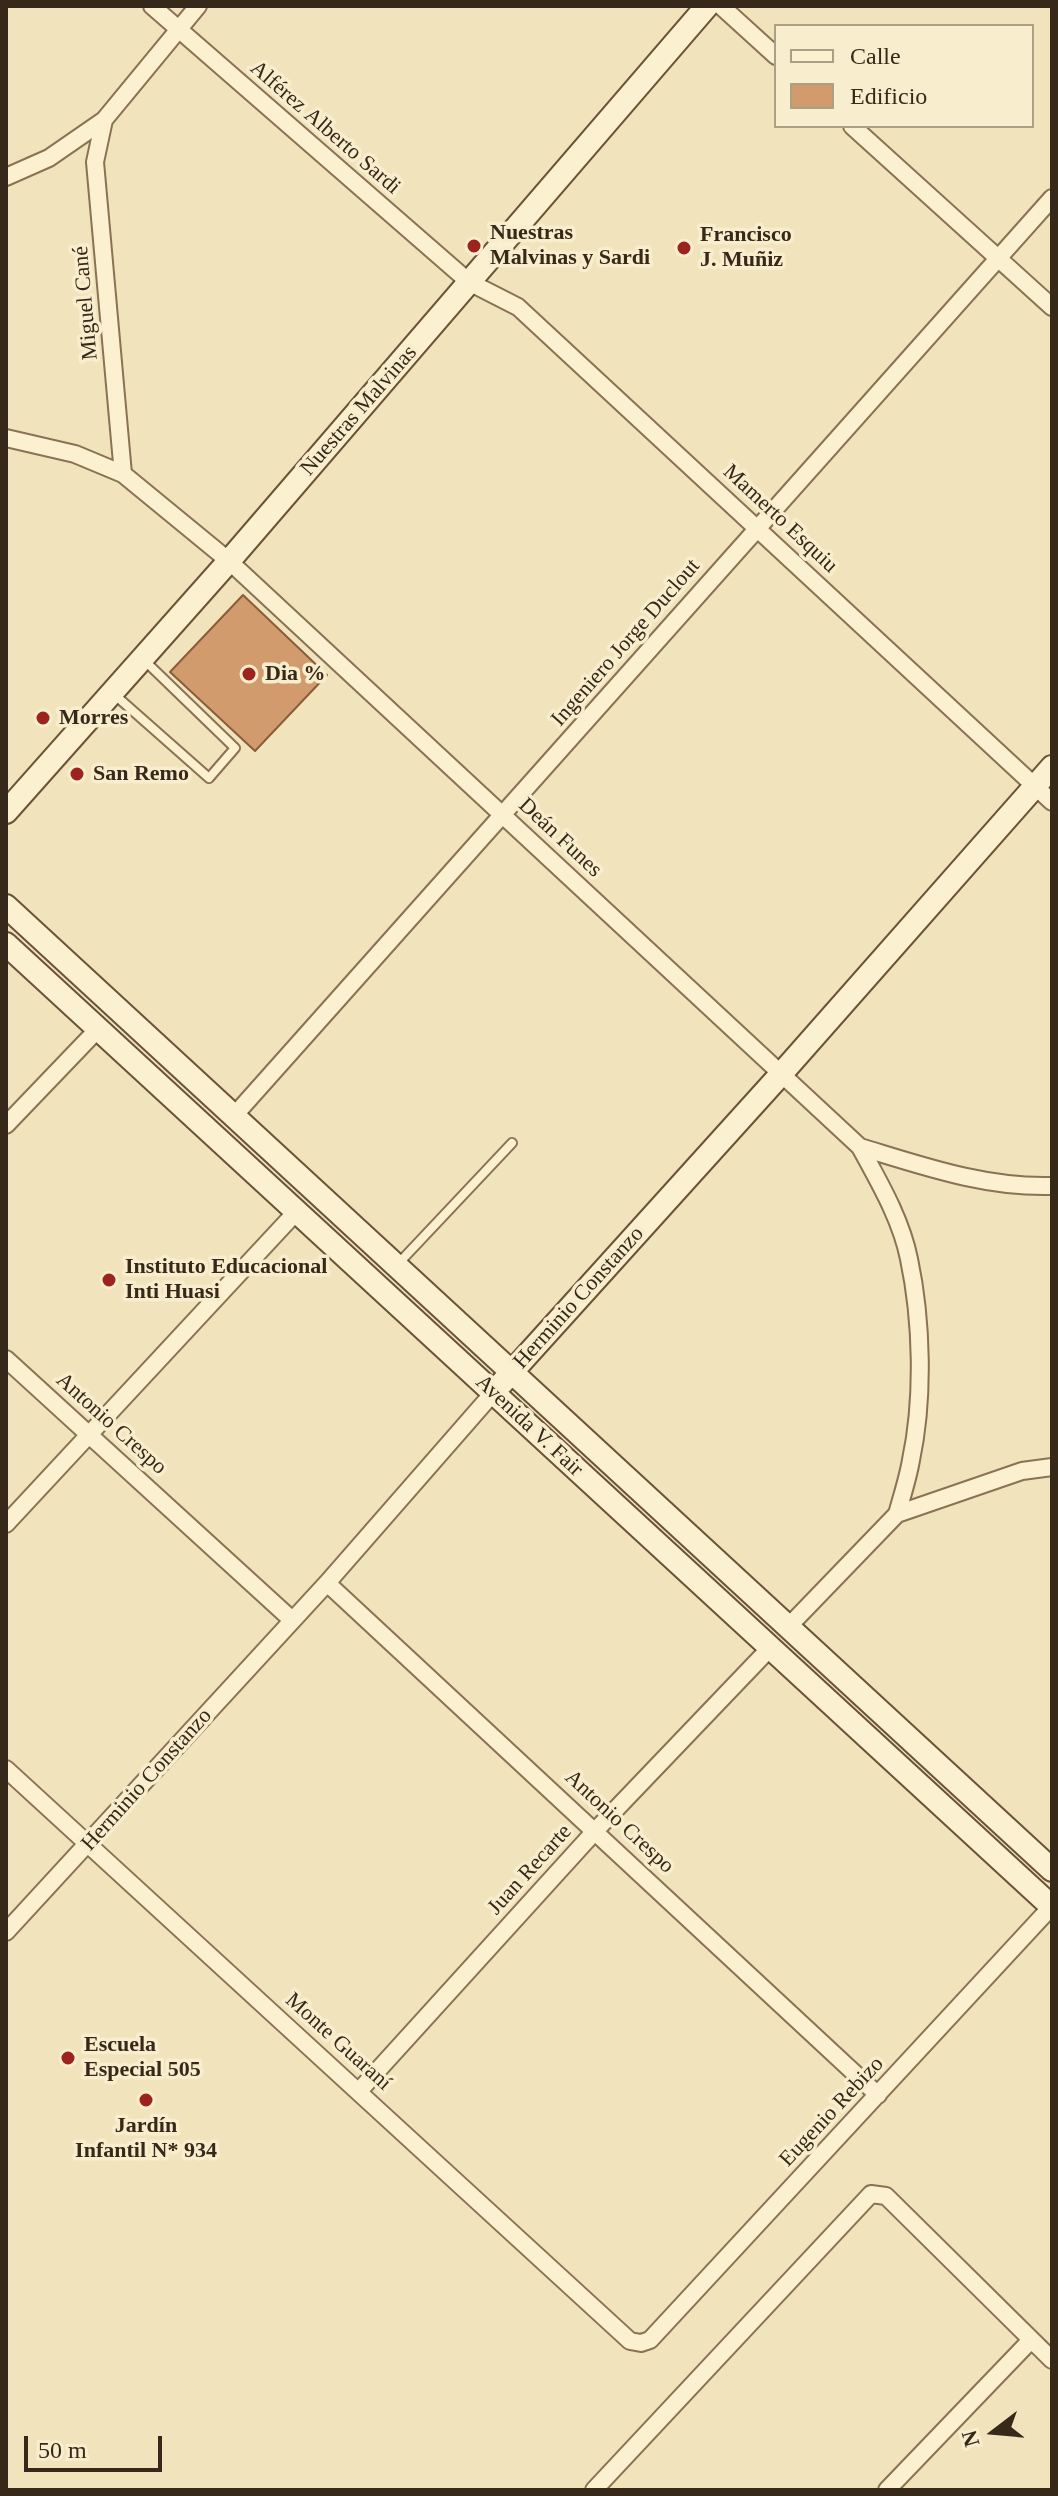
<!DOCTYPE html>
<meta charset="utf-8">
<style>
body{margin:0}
#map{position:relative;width:1058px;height:2496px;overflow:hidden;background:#f1e3bc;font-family:Georgia,serif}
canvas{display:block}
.frame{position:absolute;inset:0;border:8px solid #37291a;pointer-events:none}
.legend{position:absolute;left:774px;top:24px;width:260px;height:104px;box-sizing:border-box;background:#f8edcc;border:2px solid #ab9f85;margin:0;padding:10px 14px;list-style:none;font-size:24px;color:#37291a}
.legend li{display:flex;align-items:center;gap:16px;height:40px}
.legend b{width:40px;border:2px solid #ab9f85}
.north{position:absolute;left:954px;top:2392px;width:80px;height:80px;-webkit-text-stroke:6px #f8edcc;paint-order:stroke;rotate:254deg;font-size:22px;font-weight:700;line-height:32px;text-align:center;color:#37291a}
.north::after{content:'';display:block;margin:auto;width:28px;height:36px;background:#37291a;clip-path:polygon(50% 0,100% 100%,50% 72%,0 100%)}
.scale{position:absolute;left:24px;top:2436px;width:138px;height:36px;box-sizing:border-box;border:4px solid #37291a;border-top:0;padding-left:10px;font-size:24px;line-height:28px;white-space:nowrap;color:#37291a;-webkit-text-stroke:6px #f8edcc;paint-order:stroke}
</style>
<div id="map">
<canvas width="1058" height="2496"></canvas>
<div class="frame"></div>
<ul class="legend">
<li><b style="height:10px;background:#fbf0cf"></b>Calle</li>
<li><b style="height:22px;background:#d29b6e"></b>Edificio</li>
</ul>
<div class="north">N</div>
<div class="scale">50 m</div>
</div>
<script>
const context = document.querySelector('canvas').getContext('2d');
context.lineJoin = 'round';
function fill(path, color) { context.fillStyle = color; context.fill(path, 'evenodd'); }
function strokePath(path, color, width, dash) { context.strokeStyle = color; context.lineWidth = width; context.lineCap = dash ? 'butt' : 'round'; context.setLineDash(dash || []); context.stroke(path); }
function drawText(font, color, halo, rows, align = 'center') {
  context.font = font + ' Georgia,serif'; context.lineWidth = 7; context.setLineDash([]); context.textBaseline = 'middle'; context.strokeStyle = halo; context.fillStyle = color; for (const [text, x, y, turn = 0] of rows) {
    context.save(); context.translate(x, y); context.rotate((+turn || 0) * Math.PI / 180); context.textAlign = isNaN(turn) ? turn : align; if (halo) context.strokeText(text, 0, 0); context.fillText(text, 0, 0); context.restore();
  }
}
const building = new Path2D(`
 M 243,595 L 327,675 L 255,751 L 170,672 Z`);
const lane = new Path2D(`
 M 115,695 L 209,778 L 235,748 L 143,659
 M 397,1265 L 512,1143`);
const street = new Path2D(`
 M 152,6 L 469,282 L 518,307 L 1052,802
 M 721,6 L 776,56
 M 104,120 L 198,6
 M 852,126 L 1052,307
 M 6,177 L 49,158 L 104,120 L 95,162 L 123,474
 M 6,438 L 75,454 L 123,474 L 229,561 L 860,1147 C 879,1182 901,1219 909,1259 C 922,1320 924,1399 911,1460 C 908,1478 902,1496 897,1514
 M 233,1117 L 1052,198
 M 6,1125 L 98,1029
 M 860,1147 C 923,1166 985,1188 1052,1186
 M 6,1359 L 292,1620
 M 6,1524 L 297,1211
 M 327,1583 L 878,2095
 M 788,1627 L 897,1514 L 1022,1471 L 1052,1467
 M 6,1769 L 630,2341 L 641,2343 L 650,2340 L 1052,1906
 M 6,1932 L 327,1583 L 493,1393
 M 359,2091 L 596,1830 L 771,1647
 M 594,2490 L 871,2194 L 886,2196 L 1052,2360
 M 887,2490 L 1031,2340`);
const secondary = new Path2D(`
 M 6,812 L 229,561 L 707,6
 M 6,906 L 1052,1870
 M 6,944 L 1052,1907
 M 501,1384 L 782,1073 L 1052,767`);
const markers = [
 [474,246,8,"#9d231f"],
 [684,248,8,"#9d231f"],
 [249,674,8,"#9d231f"],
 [43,718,8,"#9d231f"],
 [77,774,8,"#9d231f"],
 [109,1280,8,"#9d231f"],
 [68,2058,8,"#9d231f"],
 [146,2100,8,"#9d231f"]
];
const streetNames = [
 ["Alférez Alberto Sardi",325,128,41],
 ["Miguel Cané",86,303,-95],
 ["Nuestras Malvinas",359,411,-49],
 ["Mamerto Esquiu",780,519,43],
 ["Ingeniero Jorge Duclout",626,643,-49],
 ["Deán Funes",560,838,43],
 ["Herminio Constanzo",579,1298,-48],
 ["Antonio Crespo",111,1424,42],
 ["Avenida V. Fair",529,1426,43],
 ["Herminio Constanzo",147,1780,-48],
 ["Antonio Crespo",619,1822,43],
 ["Juan Recarte",530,1870,-48],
 ["Monte Guaraní",338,2042,42],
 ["Eugenio Rebizo",832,2112,-47]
];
const poiNames = [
 ["Nuestras",490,233],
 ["Malvinas y Sardi",490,258],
 ["Francisco",700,235],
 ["J. Muñiz",700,260],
 ["Dia %",265,674],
 ["Morres",59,718],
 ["San Remo",93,774],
 ["Instituto Educacional",125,1267],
 ["Inti Huasi",125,1292],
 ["Escuela",84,2045],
 ["Especial 505",84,2070],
 ["Jardín",146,2126,"center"],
 ["Infantil N* 934",146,2151,"center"]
];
fill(building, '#d29b6e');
strokePath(building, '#8b5c38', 2);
strokePath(lane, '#8a7254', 12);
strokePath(street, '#8a7254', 20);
strokePath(secondary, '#6b5338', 26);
strokePath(lane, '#fbf0cf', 8);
strokePath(street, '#fbf0cf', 16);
strokePath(secondary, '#fbf0cf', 22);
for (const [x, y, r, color] of markers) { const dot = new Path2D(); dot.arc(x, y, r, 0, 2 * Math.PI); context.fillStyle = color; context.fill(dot); strokePath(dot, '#f8edcc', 3); }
drawText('22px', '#37291a', '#f8edcc', streetNames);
drawText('bold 22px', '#37291a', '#f8edcc', poiNames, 'left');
</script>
